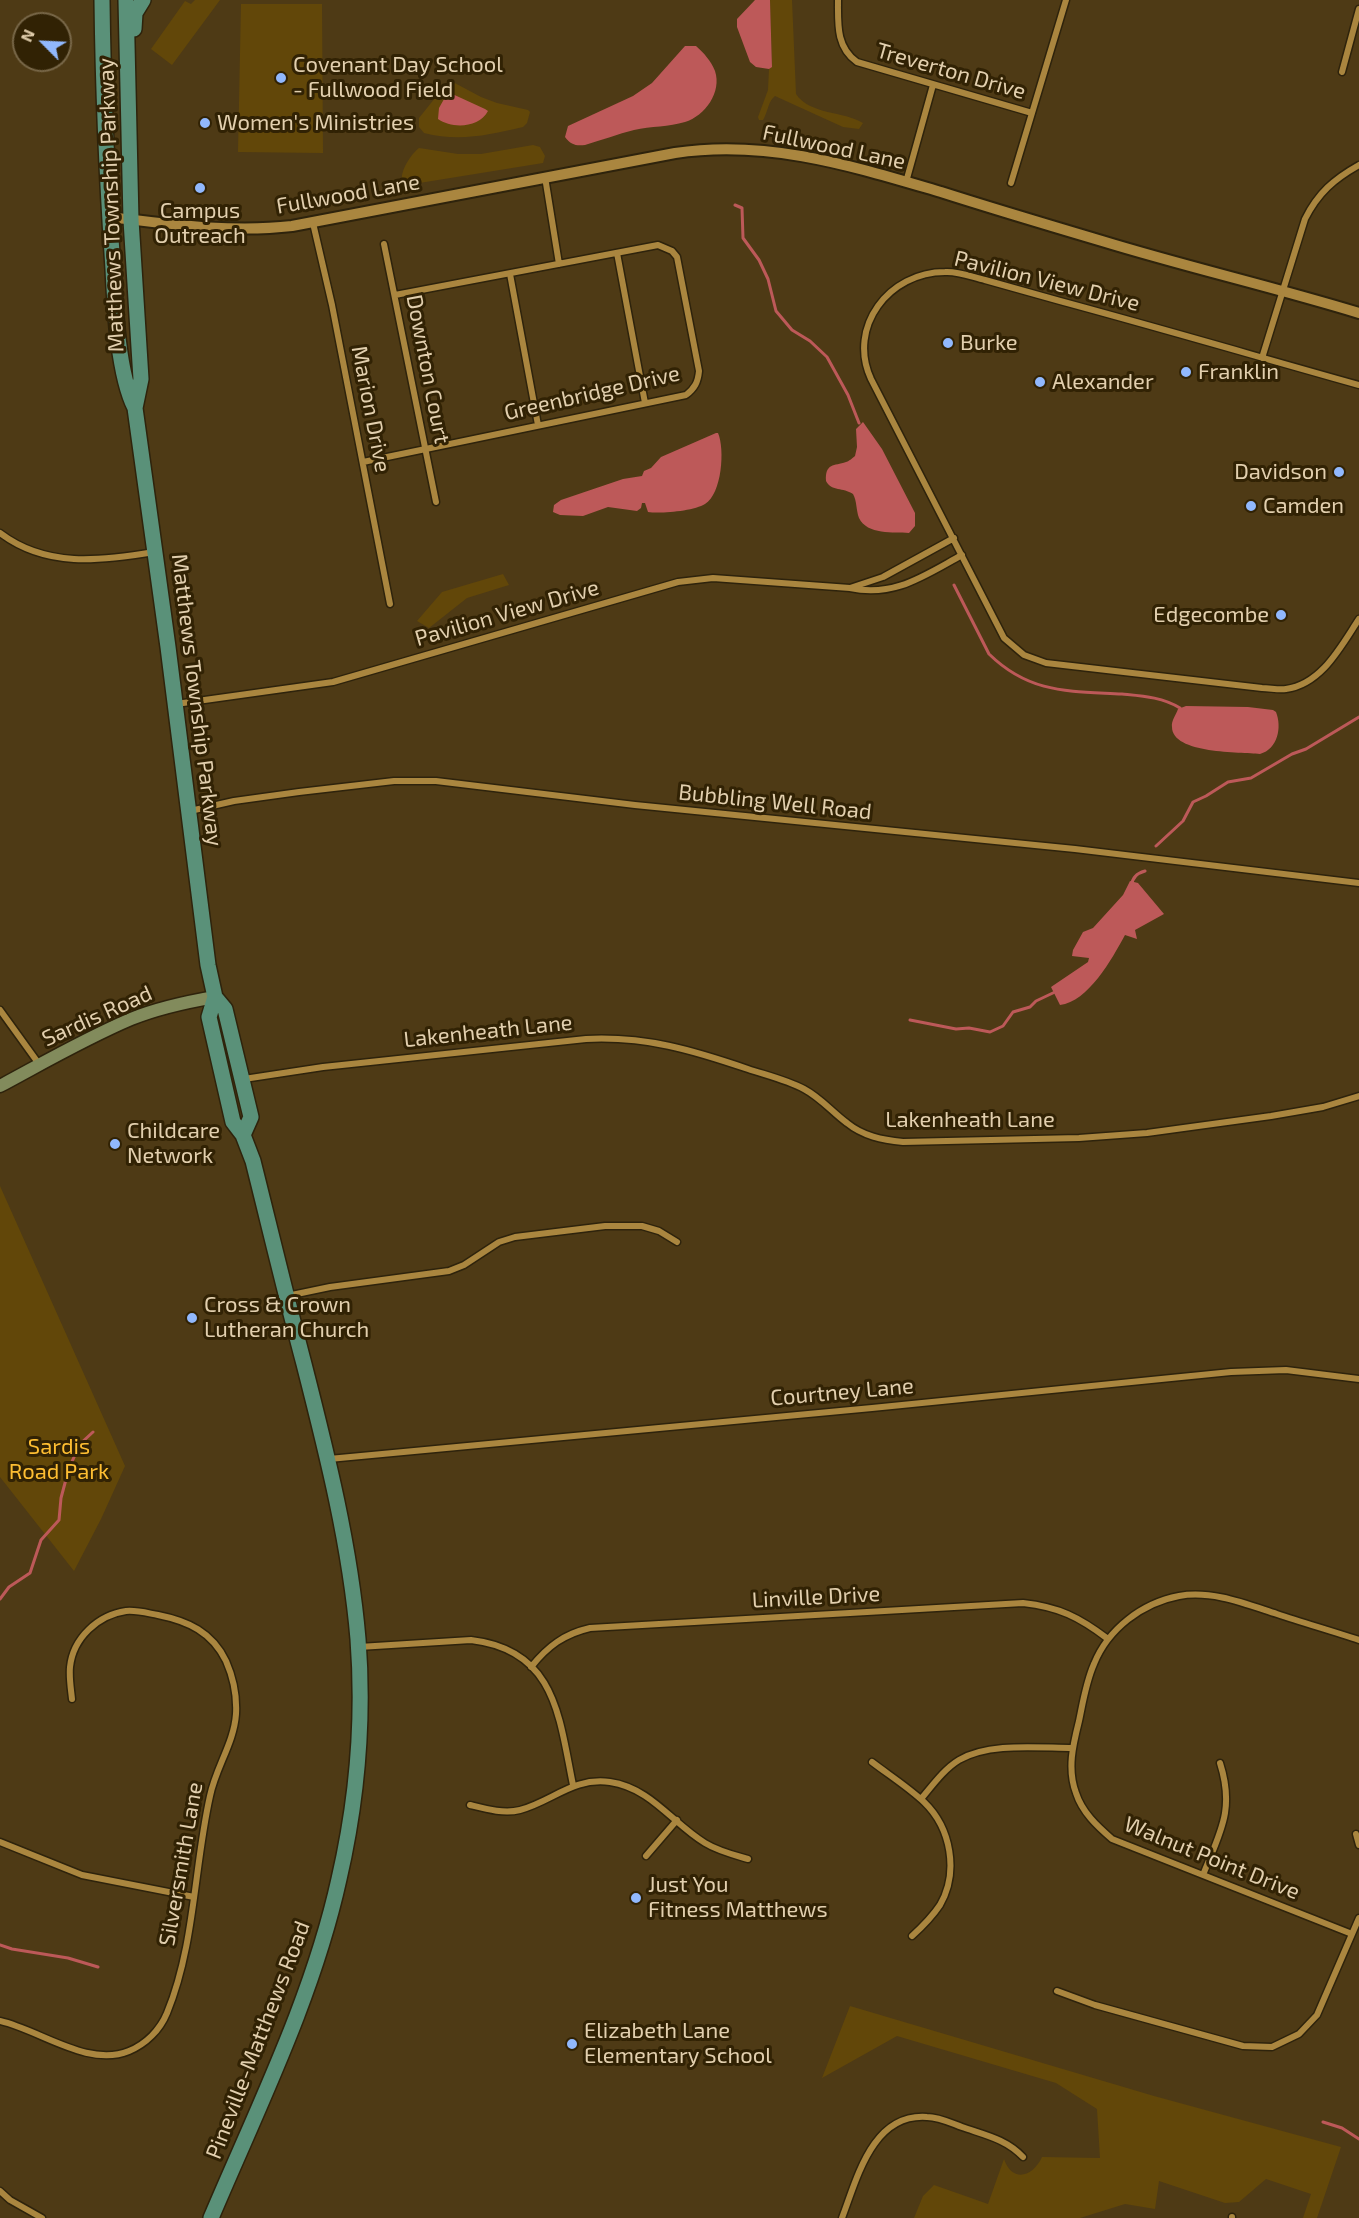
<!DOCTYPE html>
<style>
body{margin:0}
#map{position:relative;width:1359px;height:2218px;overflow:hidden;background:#4e3a15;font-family:"Exo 2",sans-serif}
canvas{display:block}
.north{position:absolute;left:12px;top:12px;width:60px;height:60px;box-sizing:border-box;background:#312204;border:2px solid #786748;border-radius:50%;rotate:294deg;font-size:16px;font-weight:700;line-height:24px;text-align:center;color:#e2cfae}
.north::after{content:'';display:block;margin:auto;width:21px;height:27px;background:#91b8fd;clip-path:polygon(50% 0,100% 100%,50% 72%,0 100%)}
</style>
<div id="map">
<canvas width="1359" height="2218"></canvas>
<div class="north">N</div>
</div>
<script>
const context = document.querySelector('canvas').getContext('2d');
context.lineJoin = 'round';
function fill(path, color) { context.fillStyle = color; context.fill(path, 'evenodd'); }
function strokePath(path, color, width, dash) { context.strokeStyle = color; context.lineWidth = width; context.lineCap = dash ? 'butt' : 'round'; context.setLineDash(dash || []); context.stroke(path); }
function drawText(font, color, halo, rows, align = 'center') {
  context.font = font + ' "Exo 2",sans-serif'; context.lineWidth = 6; context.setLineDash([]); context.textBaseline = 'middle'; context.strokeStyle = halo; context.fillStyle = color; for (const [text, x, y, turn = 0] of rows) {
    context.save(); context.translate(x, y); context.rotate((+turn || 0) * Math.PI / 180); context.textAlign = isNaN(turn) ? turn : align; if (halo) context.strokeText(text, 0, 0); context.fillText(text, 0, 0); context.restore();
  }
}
const green = new Path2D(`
 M 195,0 L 220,0 L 172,65 L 151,49 L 185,1 L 191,4 Z
 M 770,0 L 792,0 L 796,94 C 810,115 844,111 863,123 L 859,129 L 843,127 L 775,96 C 768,101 768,112 763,120 L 759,120 L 758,117 L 768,90 L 769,69 L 772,66 Z
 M 241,4 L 322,4 L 323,153 L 238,152 Z
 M 451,81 L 481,97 L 497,103 L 528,110 L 530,112 L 527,123 L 523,127 C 489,135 459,142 424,133 L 419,127 L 419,118 L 447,83 Z
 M 533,145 L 540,147 L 545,156 L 543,163 L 407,185 L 402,181 C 400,171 411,154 419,148 L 458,154 L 481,154 Z
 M 503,574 L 509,585 L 467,598 L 429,628 L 417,621 L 442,592 Z
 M 0,1186 L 125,1466 L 101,1519 L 74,1571 L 0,1477 Z
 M 850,2006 L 1154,2096 L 1341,2147 L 1317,2218 L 1303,2218 L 1311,2194 L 1266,2179 L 1239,2202 L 1225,2203 L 1159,2181 L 1155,2209 L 1125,2204 L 1080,2218 L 914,2218 L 923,2196 L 934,2185 L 988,2204 L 1004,2159 C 1012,2183 1033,2177 1042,2157 L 1100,2158 L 1097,2109 L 1056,2083 L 897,2036 L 822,2078 Z`);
const water = new Path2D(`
 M 755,0 L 770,0 L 772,67 L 769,69 L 756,67 L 750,62 L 737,27 L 737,19 Z
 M 685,46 L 696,46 C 704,53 711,61 715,71 C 722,92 705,116 685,122 C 669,127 651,126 634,130 C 618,134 602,140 585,145 C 576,146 571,145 565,137 L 568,126 L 633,96 L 652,83 Z
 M 448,92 L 485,109 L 488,111 C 479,128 452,129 438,119 L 439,108 Z
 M 863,422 L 882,449 L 915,513 L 915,526 L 909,533 C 894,532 867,535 859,518 C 856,510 857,501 853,494 C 843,487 832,492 826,481 C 825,463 834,466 846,462 C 848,462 854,457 855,456 L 857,447 L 856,429 Z
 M 716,433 L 718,433 C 725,449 722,494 705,504 C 694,511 660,514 648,512 L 645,503 L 642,503 L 641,508 L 637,511 L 608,507 L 583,516 L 560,515 L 553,512 L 554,505 L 561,500 L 623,479 L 642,476 L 644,471 L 651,468 L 661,457 Z
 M 1186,706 L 1248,707 L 1273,710 L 1276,712 C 1282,727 1278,749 1260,754 C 1241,752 1172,754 1172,727 C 1171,721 1176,715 1178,709 Z
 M 1130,881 L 1138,883 L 1164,914 L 1135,930 L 1137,939 L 1125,935 C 1112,959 1088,1002 1060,1005 L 1051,987 L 1088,962 L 1089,958 L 1072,956 L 1073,950 L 1083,932 L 1093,928 L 1123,895 Z`);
const stream = new Path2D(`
 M 735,205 L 742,208 L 743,238 L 759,260 L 768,279 L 776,311 L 792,330 L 810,341 L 827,357 L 848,395 L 859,423
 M 954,585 L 989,654 C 1030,694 1069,691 1122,694 C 1142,696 1162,697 1180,708
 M 1156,846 L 1183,821 L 1193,802 L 1206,796 L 1228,782 L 1251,778 L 1292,754 L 1306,749 L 1359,717
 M 1132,885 C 1132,877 1138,873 1145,871
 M 910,1020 L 956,1029 L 969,1028 L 990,1032 L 1003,1026 L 1013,1012 L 1030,1007 L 1036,1001 L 1055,992
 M 0,1599 L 9,1587 L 30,1573 L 41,1540 L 59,1520 L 61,1498 L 69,1468 L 80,1444 L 93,1432
 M 0,1945 L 12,1949 L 68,1958 L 98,1967
 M 1323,2122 L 1342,2128 L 1359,2139`);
const minor = new Path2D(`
 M 838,0 C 838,24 836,47 857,62 L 1032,113
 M 1342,72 L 1359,9
 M 545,177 L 559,264
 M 906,182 L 933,85
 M 1011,183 L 1066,0
 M 313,223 L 332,305 L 390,604
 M 384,244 L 436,502
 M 617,253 L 645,403
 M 510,274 L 538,425
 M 1262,358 L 1305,219 C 1318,193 1334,179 1359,165
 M 1359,385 C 1259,357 1160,328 1060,301 C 1035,294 1010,287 985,280 C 972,277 958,271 945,272 C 889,272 847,327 871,379 L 1004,638 L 1024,655 L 1046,663 L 1262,688 C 1270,688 1278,690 1286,689 C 1322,684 1341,646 1359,619
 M 363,462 L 686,395 C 695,388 698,382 699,371 L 677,257 L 672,251 L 658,245 L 395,295
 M 0,533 C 46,568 100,561 154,552
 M 954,538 L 883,577 L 850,588 C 894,598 925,575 962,555
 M 176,704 L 333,682 L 678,582 L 713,578 L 850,588
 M 190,811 L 234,801 L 299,792 L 394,781 L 436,781 L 635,805 L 1075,849 L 1359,883
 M 0,1010 L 39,1064
 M 244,1079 L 323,1067 L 586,1039 C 646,1036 692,1050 748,1069 C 766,1075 787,1080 804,1089 C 821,1098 832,1112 847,1123 C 863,1136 882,1140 903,1142 L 1079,1138 L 1147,1133 L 1271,1116 L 1323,1107 L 1359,1096
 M 287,1296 L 330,1287 L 449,1271 L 464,1265 L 499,1242 L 515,1237 L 605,1226 L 642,1226 L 659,1231 L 677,1242
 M 329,1459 L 872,1408 L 1231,1372 L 1286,1370 L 1359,1379
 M 359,1647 L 471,1640 C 556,1650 559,1717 573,1785
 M 531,1667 C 548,1646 564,1634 590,1628 L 1023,1603 C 1059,1607 1079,1617 1108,1639
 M 872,1762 C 889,1775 908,1787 924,1802 C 951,1828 959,1872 940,1905 C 932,1917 923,1926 912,1936
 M 921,1799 C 932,1786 944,1769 959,1760 C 989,1742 1039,1748 1073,1748
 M 470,1805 C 486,1809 504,1814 520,1810 C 553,1801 573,1777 610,1782 C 651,1788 672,1823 705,1843 C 718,1851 734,1855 748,1859
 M 1356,1834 L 1359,1845
 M 0,1842 L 82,1875 L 194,1897
 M 646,1856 L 677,1820
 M 1203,1875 C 1220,1832 1235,1810 1220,1763
 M 1352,1934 L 1112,1839 C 1097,1826 1082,1812 1076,1793 C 1067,1769 1073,1745 1079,1721 C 1083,1702 1086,1682 1094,1664 C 1108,1629 1142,1603 1179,1596 C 1212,1590 1246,1604 1277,1614 C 1304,1623 1332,1631 1359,1640
 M 1057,1991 L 1095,2005 L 1243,2046 L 1272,2047 L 1299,2034 L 1317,2015 L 1359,1918
 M 0,2021 C 40,2030 88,2068 129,2051 C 146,2044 160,2030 167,2013 C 195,1945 194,1867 210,1796 C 216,1767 234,1743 236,1714 C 237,1696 233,1677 226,1661 C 212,1632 188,1621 158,1615 C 147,1613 137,1610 126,1611 C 98,1615 73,1638 70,1667 C 69,1678 71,1689 72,1699
 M 0,2191 L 10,2200 L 42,2218
 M 842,2218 C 857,2179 872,2113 927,2117 C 939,2117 951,2123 962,2127 C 985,2135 1006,2139 1023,2157
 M 1232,2218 L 1232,2217`);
const tertiary = new Path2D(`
 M 109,217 C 169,224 231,233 292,226 L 675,153 C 768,139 852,166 941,192 C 994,209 1048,225 1102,241 C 1187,267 1274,287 1359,313`);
const secondary = new Path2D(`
 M 0,1086 C 43,1063 86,1038 131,1019 C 158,1008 186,1002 215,997`);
const primary = new Path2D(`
 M 102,0 C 103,90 107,180 113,269 C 115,309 118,374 135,408 L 168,647 L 208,965 L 215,997 L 225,1009 L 251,1117 L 243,1135
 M 126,0 L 131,220 L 141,379 L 135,408
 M 134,29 L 135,13 L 143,0
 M 211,2218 C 258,2107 313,1997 339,1879 C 357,1801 364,1718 358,1639 C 350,1545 327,1454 304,1364 C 286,1296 270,1229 253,1161 L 243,1135 L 233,1122 L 209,1017 L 215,997`);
const markers = [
 [281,78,6,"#91b8fd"],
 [205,123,6,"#91b8fd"],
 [200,188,6,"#91b8fd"],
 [948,343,6,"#91b8fd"],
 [1186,372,6,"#91b8fd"],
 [1040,382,6,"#91b8fd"],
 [1339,472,6,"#91b8fd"],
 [1251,506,6,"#91b8fd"],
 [1281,615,6,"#91b8fd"],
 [115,1144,6,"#91b8fd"],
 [192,1318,6,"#91b8fd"],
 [636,1898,6,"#91b8fd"],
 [572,2044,6,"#91b8fd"]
];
const poiNames = [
 ["Covenant Day School",293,65],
 ["- Fullwood Field",293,90],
 ["Women's Ministries",217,123],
 ["Campus",200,211,"center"],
 ["Outreach",200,236,"center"],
 ["Burke",960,343],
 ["Franklin",1198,372],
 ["Alexander",1052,382],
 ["Davidson",1327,472,"right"],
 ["Camden",1263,506],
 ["Edgecombe",1269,615,"right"],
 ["Childcare",127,1131],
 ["Network",127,1156],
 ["Cross & Crown",204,1305],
 ["Lutheran Church",204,1330],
 ["Just You",648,1885],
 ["Fitness Matthews",648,1910],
 ["Elizabeth Lane",584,2031],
 ["Elementary School",584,2056]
];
const streetNames = [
 ["Treverton Drive",951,71,16],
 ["Fullwood Lane",834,147,12],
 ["Fullwood Lane",348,194,-10],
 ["Matthews Township Parkway",111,205,-92],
 ["Pavilion View Drive",1047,281,14],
 ["Downton Court",428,369,79],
 ["Greenbridge Drive",592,393,-13],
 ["Marion Drive",371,409,79],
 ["Pavilion View Drive",507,613,-16],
 ["Matthews Township Parkway",197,700,83],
 ["Bubbling Well Road",775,802,6],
 ["Sardis Road",97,1016,-24],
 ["Lakenheath Lane",488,1031,-6],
 ["Lakenheath Lane",970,1120],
 ["Courtney Lane",842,1392,-5],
 ["Linville Drive",816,1597,-3],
 ["Walnut Point Drive",1212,1858,22],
 ["Silversmith Lane",181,1864,-80],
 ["Pineville-Matthews Road",258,2040,-69]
];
const parkNames = [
 ["Sardis",59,1447],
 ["Road Park",59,1472]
];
fill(green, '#624709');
fill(water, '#bd5959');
strokePath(stream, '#bd5959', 3);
strokePath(minor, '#2e230c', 9);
strokePath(tertiary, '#2e230c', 14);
strokePath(secondary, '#2e230c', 15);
strokePath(primary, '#2e230c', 18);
strokePath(minor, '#aa863f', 6);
strokePath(tertiary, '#aa863f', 10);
strokePath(secondary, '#828b5c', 12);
strokePath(primary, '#5a9179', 15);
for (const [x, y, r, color] of markers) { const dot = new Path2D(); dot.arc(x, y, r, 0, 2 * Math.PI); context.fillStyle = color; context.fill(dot); strokePath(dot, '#312204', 2); }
drawText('22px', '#e2cfae', '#312204', poiNames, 'left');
drawText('22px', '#e2cfae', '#312204', streetNames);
drawText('22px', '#febe32', '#312204', parkNames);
</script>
